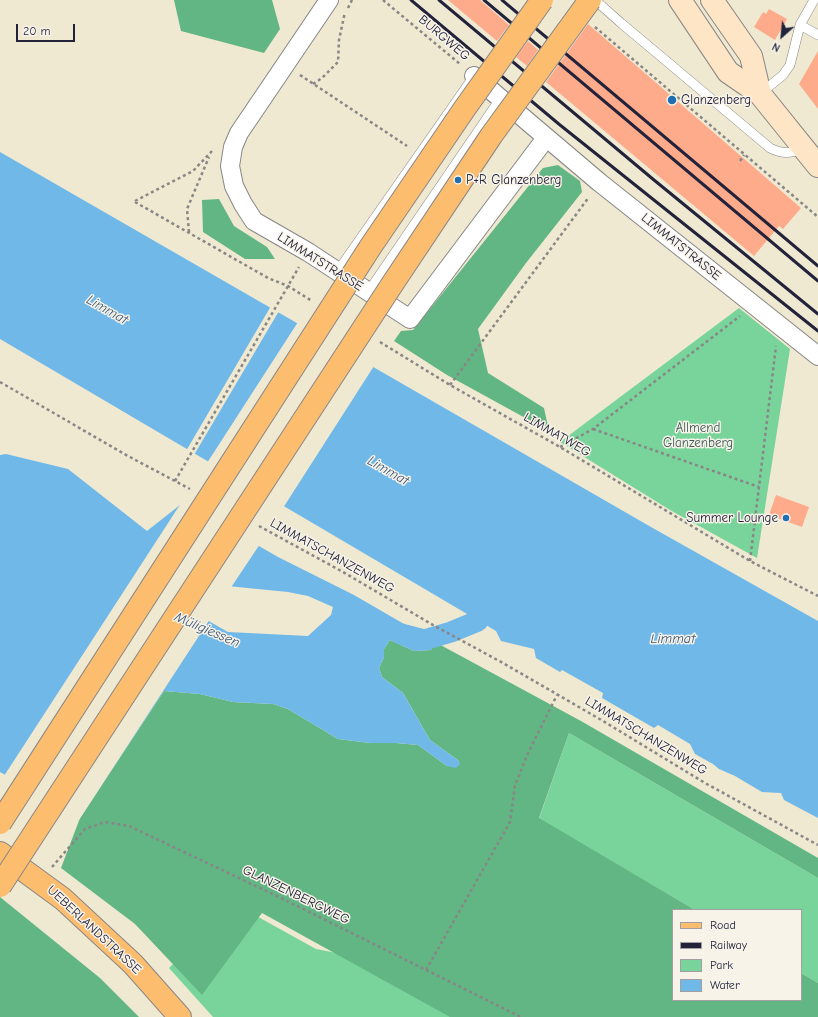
<!DOCTYPE html>
<meta charset="utf-8">
<style>
body{margin:0}
#map{position:relative;width:818px;height:1017px;overflow:hidden;background:#efe9d2;font-family:"Comic Neue",sans-serif}
canvas{display:block}
.legend{position:absolute;left:672px;top:909px;width:130px;height:92px;box-sizing:border-box;background:#f7f3e8;border:1px solid #a29fa3;margin:0;padding:5px 7px;list-style:none;font-size:12px;color:#22223b}
.legend li{display:flex;align-items:center;gap:8px;height:20px}
.legend b{width:20px;border:1px solid #a29fa3}
.north{position:absolute;left:762px;top:16px;width:40px;height:40px;-webkit-text-stroke:3px #f7f3e8;paint-order:stroke;rotate:207deg;font-size:11px;font-weight:700;line-height:16px;text-align:center;color:#22223b}
.north::after{content:'';display:block;margin:auto;width:14px;height:18px;background:#22223b;clip-path:polygon(50% 0,100% 100%,50% 72%,0 100%)}
.scale{position:absolute;left:16px;top:24px;width:59px;height:18px;box-sizing:border-box;border:2px solid #22223b;border-top:0;padding-left:5px;font-size:12px;line-height:14px;white-space:nowrap;color:#22223b;-webkit-text-stroke:3px #f7f3e8;paint-order:stroke}
</style>
<div id="map">
<canvas width="818" height="1017"></canvas>
<ul class="legend">
<li><b style="height:5px;background:#fcbd6f"></b>Road</li>
<li><b style="height:5px;background:#22223b"></b>Railway</li>
<li><b style="height:11px;background:#79d49b"></b>Park</li>
<li><b style="height:11px;background:#70b8e8"></b>Water</li>
</ul>
<div class="north">N</div>
<div class="scale">20 m</div>
</div>
<script>
const context = document.querySelector('canvas').getContext('2d');
context.lineJoin = 'round';
function fill(path, color) { context.fillStyle = color; context.fill(path, 'evenodd'); }
function strokePath(path, color, width, dash) { context.strokeStyle = color; context.lineWidth = width; context.lineCap = dash ? 'butt' : 'round'; context.setLineDash(dash || []); context.stroke(path); }
function drawText(font, color, halo, rows, align = 'center') {
  context.font = font + ' "Comic Neue",sans-serif'; context.lineWidth = 3; context.setLineDash([]); context.textBaseline = 'middle'; context.strokeStyle = halo; context.fillStyle = color; for (const [text, x, y, turn = 0] of rows) {
    context.save(); context.translate(x, y); context.rotate((+turn || 0) * Math.PI / 180); context.textAlign = isNaN(turn) ? turn : align; if (halo) context.strokeText(text, 0, 0); context.fillText(text, 0, 0); context.restore();
  }
}
const green = new Path2D(`
 M 739,308 L 790,349 L 757,558 L 670,510 L 560,442 Z
 M 569,733 L 818,878 L 818,983 L 801,973 L 801,910 L 695,910 L 539,819 Z
 M 233,903 L 316,949 L 373,960 L 465,1017 L 213,1017 L 169,968 Z`);
const forest = new Path2D(`
 M 174,0 L 272,0 L 280,29 L 264,53 L 181,31 Z
 M 558,165 L 580,181 L 582,192 L 526,263 L 478,329 L 488,373 L 544,408 L 549,431 L 447,375 L 394,341 L 401,331 L 413,330 L 543,168 Z
 M 219,199 L 234,226 L 267,247 L 275,259 L 245,259 L 203,232 L 202,200 Z
 M 390,640 L 414,651 L 431,650 L 435,642 L 581,721 L 818,858 L 818,878 L 569,733 L 539,818 L 695,910 L 673,910 L 673,1000 L 801,1000 L 801,973 L 818,983 L 818,1017 L 450,1017 L 262,913 L 202,995 L 135,924 L 61,868 L 80,818 L 164,691 L 200,694 L 233,702 L 273,704 L 288,709 L 338,739 L 370,743 L 396,743 L 418,745 L 447,766 L 459,761 L 430,740 L 403,693 L 382,677 L 379,668 L 384,657 L 384,649 Z
 M 0,897 L 100,978 L 139,1017 L 0,1017 Z`);
const water = new Path2D(`
 M 0,152 L 651,527 L 818,621 L 818,818 L 784,800 L 781,793 L 762,792 L 735,776 L 719,769 L 713,764 L 695,754 L 690,744 L 658,725 L 654,728 L 602,698 L 603,693 L 562,670 L 560,672 L 536,658 L 534,649 L 501,641 L 496,631 L 0,339 Z
 M 6,454 L 68,469 L 147,531 L 185,501 L 245,538 L 278,557 L 354,595 L 435,642 L 431,650 L 414,651 L 390,640 L 384,649 L 384,657 L 379,668 L 382,677 L 403,693 L 430,740 L 459,761 L 460,764 L 456,768 L 447,766 L 418,745 L 396,743 L 370,743 L 338,739 L 288,709 L 273,704 L 233,702 L 200,694 L 164,691 L 80,818 L 0,772 L 0,455 ZM 193,573 L 217,585 L 288,592 L 308,596 L 333,607 L 331,615 L 308,636 L 228,632 L 175,602 Z`);
const pier = new Path2D(`
 M 271,306 L 279,311 L 194,455 L 186,451 Z
 M 298,322 L 374,366 L 283,508 L 207,463 Z
 M 186,499 L 260,544 L 230,589 L 216,587 L 194,576 L 177,602 L 210,619 L 79,820 L 4,776 L 183,500 Z`);
const canal = new Path2D(`
 M 401,634 L 424,640 L 451,632 L 478,621`);
const building = new Path2D(`
 M 448,0 L 480,0 L 509,25 L 497,41 Z
 M 769,9 L 787,19 L 775,40 L 754,27 L 763,12 L 766,14 Z
 M 588,24 L 801,208 L 783,229 L 779,226 L 754,256 L 546,82 Z
 M 528,41 L 538,50 L 527,66 L 516,57 Z
 M 818,51 L 818,109 L 799,84 Z
 M 776,495 L 809,507 L 802,527 L 769,515 Z`);
const path = new Path2D(`
 M 383,0 L 460,64
 M 348,8 L 352,0
 M 595,27 L 818,217
 M 300,75 L 407,146
 M 313,84 L 322,78 L 338,62 L 339,40 L 345,12
 M 740,161 L 744,155
 M 135,201 L 193,171 L 212,151
 M 135,202 L 268,278 L 288,286 L 312,301
 M 189,232 L 187,209 L 209,157
 M 380,342 L 450,385 L 560,447 L 750,561 L 818,596
 M 0,382 L 128,456 L 190,489
 M 450,385 L 589,197
 M 593,429 L 759,487
 M 560,447 L 593,429 L 740,316
 M 175,481 L 299,267
 M 259,526 L 343,572 L 433,625 L 503,663 L 603,721 L 705,783 L 818,845
 M 750,561 L 776,346
 M 52,867 L 85,829 L 105,822 L 129,826 L 277,896 L 521,1017
 M 426,970 L 510,822 L 515,785 L 529,751 L 557,695`);
const lane = new Path2D(`
 M 595,0 L 621,23 L 770,148 C 782,154 791,154 803,148
 M 800,25 L 818,35
 M 761,93 L 783,75 L 790,65 L 800,25 L 814,0
 M 337,272 L 474,76
 M 368,292 L 500,99`);
const street = new Path2D(`
 M 329,0 L 239,133 L 233,147 L 230,166 L 234,186 L 243,204 L 254,221 L 308,252 L 410,319 L 546,138
 M 474,76 L 599,182 L 818,356`);
const secondary = new Path2D(`
 M 680,0 L 728,72 L 760,94 L 818,166
 M 712,0 L 751,56 L 760,94`);
const primary = new Path2D(`
 M 0,853 L 63,899 L 133,964 L 180,1017`);
const rail = new Path2D(`
 M 411,0 L 560,125 L 818,331
 M 439,0 L 654,180 L 818,314
 M 484,0 L 818,281
 M 502,0 L 818,266`);
const highwayBridge = new Path2D(`
 M 0,823 L 371,246 L 465,108 L 542,0
 M 0,886 L 393,283 L 491,136 L 590,0`);
const markers = [
 [672,100,5,"#1f6fb2"],
 [458,180,4,"#1f6fb2"],
 [786,518,4,"#1f6fb2"]
];
const streetNames = [
 ["BURGWEG",444,38,40],
 ["LIMMATSTRASSE",681,247,39],
 ["LIMMATSTRASSE",320,262,32],
 ["LIMMATWEG",557,435,30],
 ["LIMMATSCHANZENWEG",332,556,29],
 ["LIMMATSCHANZENWEG",646,736,31],
 ["GLANZENBERGWEG",296,895,26],
 ["UEBERLANDSTRASSE",94,930,43]
];
const poiNames = [
 ["Glanzenberg",681,100],
 ["P+R Glanzenberg",466,180],
 ["Summer Lounge",778,518,"right"]
];
const parkNames = [
 ["Allmend",698,428],
 ["Glanzenberg",698,443]
];
const waterNames = [
 ["Limmat",107,310,30],
 ["Limmat",388,471,30],
 ["Müligiessen",207,630,23],
 ["Limmat",673,639]
];
fill(green, '#79d49b');
fill(forest, '#62b683');
fill(water, '#70b8e8');
fill(pier, '#efe9d2');
strokePath(canal, '#70b8e8', 21);
fill(building, '#feab8b');
strokePath(lane, '#888686', 10);
strokePath(street, '#888686', 20);
strokePath(secondary, '#888686', 24);
strokePath(primary, '#888686', 24);
strokePath(path, '#888686', 2.5, [3, 3]);
strokePath(lane, '#fff', 9);
strokePath(street, '#fff', 18);
strokePath(secondary, '#fee5c5', 22);
strokePath(primary, '#fcbd6f', 22);
strokePath(rail, '#22223b', 3);
strokePath(highwayBridge, '#888686', 24, []);
strokePath(highwayBridge, '#fcbd6f', 22);
for (const [x, y, r, color] of markers) { const dot = new Path2D(); dot.arc(x, y, r, 0, 2 * Math.PI); context.fillStyle = color; context.fill(dot); strokePath(dot, '#f7f3e8', 1.5); }
drawText('13px', '#22223b', '#f7f3e8', streetNames);
drawText('13px', '#22223b', '#f7f3e8', poiNames, 'left');
drawText('13px', '#3c5758', '#f7f3e8', parkNames);
drawText('italic 14px', '#3d5678', '#f7f3e8', waterNames);
</script>
